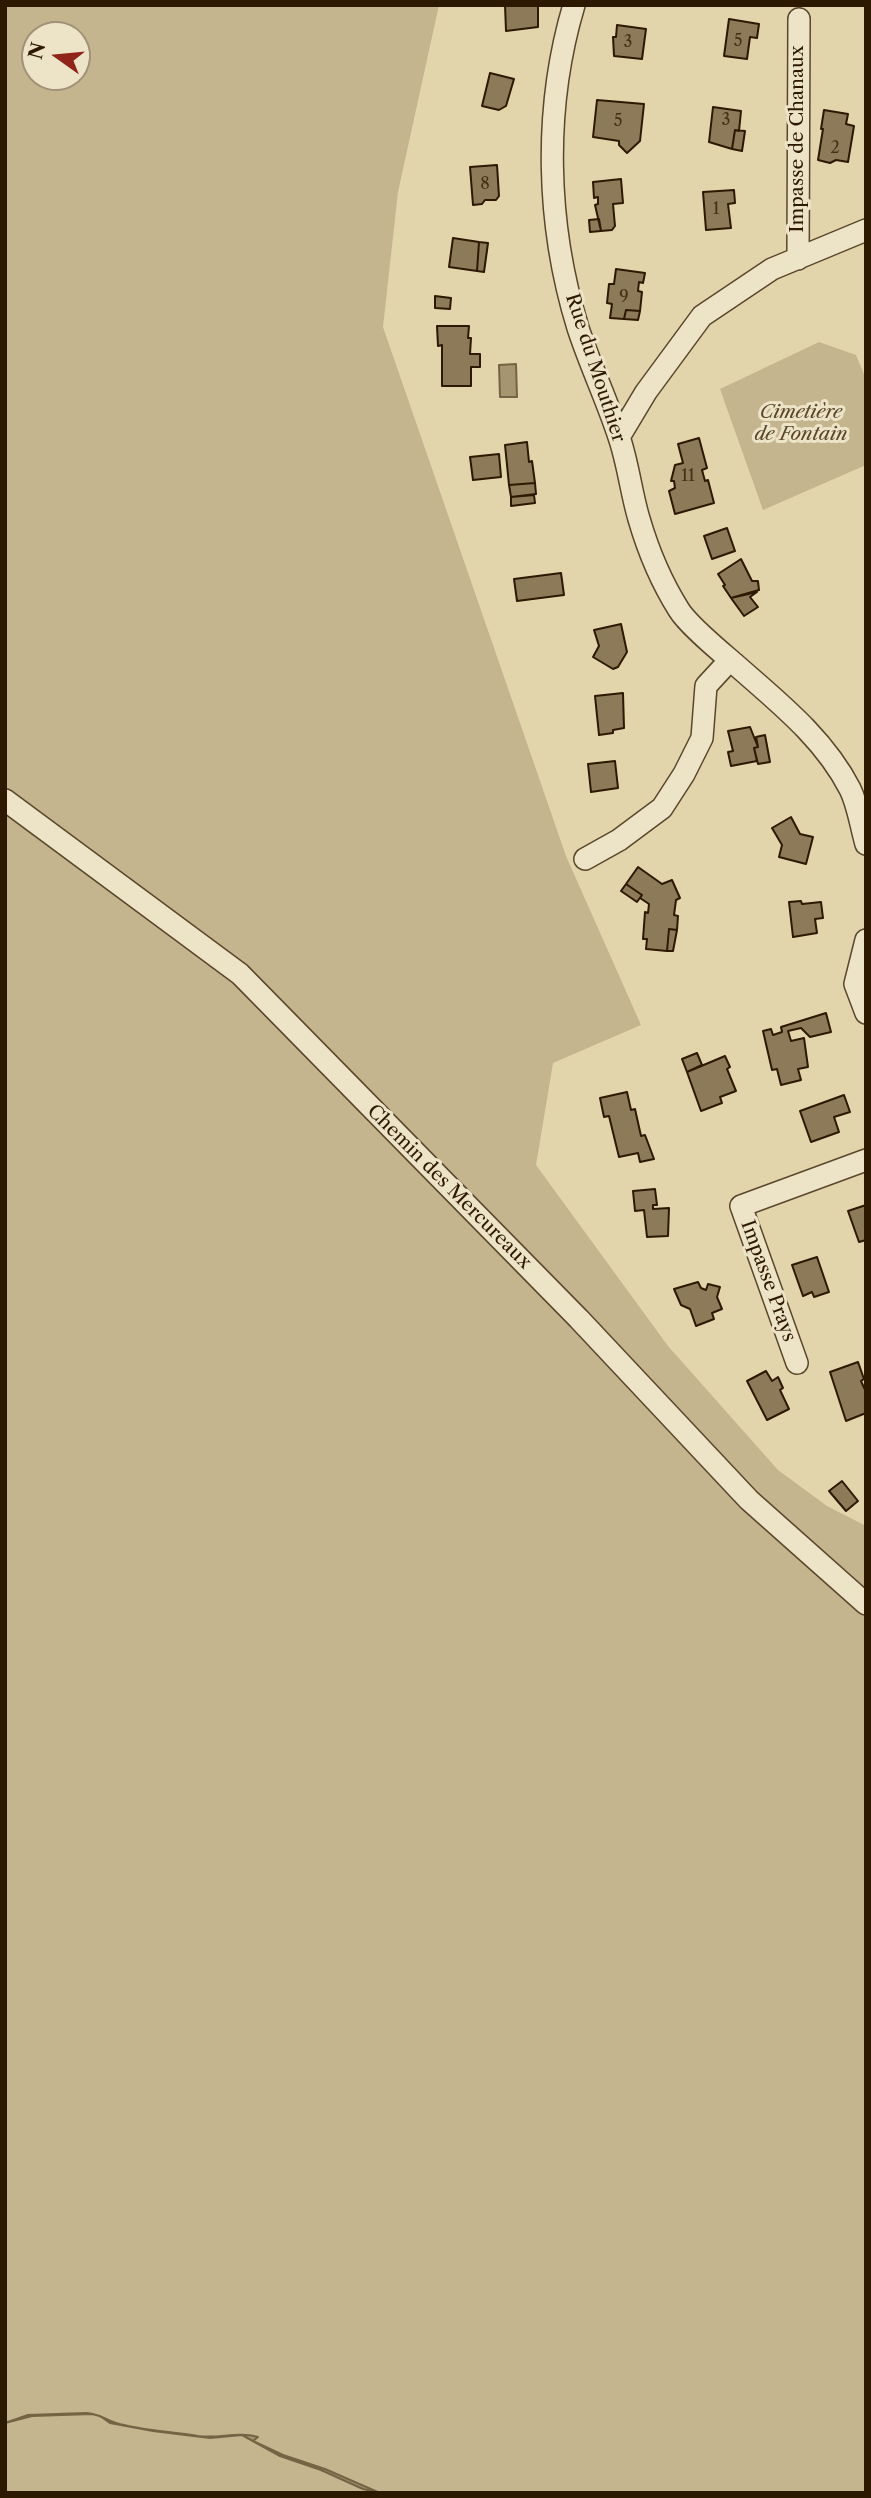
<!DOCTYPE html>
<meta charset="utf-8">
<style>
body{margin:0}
#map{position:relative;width:871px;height:2498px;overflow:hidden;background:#e3d5ab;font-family:"Libre Caslon Text",serif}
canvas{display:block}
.frame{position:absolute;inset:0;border:7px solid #2d1800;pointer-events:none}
.north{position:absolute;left:21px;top:21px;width:70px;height:70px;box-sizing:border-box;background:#ede4c8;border:2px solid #a09278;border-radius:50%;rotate:285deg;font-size:19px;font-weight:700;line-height:28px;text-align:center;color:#2d1800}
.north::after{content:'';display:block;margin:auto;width:24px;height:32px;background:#8f2418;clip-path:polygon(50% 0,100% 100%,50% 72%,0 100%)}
</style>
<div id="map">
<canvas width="871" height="2498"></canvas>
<div class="frame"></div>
<div class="north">N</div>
</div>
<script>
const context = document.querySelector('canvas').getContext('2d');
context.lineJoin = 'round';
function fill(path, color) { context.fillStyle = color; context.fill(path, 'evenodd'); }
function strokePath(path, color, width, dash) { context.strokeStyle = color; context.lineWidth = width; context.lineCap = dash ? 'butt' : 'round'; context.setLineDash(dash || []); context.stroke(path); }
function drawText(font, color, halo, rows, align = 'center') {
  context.font = font + ' "Libre Caslon Text",serif'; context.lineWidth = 6; context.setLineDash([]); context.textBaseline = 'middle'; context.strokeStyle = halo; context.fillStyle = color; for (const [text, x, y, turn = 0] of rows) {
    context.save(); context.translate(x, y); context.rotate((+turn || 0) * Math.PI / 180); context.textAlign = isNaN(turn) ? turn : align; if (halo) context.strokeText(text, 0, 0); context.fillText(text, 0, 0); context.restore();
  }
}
const green = new Path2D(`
 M 5,5 L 439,5 L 398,192 L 383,327 L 566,856 L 641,1025 L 553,1063 L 536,1165 L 668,1346 L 778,1470 L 827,1506 L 866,1526 L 866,2493 L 5,2493 ZM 35,35 L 77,35 L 77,77 L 35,77 Z
 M 819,342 L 856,355 L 866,379 L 866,465 L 763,510 L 720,389 Z`);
const water = new Path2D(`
 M 516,364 L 517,397 L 500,397 L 499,365 Z
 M 86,2413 C 101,2414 103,2419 116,2423 C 142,2431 172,2431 198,2436 C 219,2439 238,2431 258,2437 L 253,2441 L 283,2455 L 325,2469 L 380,2493 L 363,2489 L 321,2470 L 280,2456 L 242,2435 L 210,2438 L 153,2431 L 110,2423 L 100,2416 L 92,2414 L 32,2416 L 5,2423 L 28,2415 Z`);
const building = new Path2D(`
 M 505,5 L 538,5 L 538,27 L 506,31 Z
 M 729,19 L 759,24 L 757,38 L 750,37 L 747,59 L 724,56 Z
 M 617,25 L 646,29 L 642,59 L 614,56 L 613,37 L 616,37 Z
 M 490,73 L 514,79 L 506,106 L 499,110 L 482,106 Z
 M 597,100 L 644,104 L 640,141 L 627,153 L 619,145 L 619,141 L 593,137 Z
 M 713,107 L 741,111 L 739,131 L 735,130 L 732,149 L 709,142 Z
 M 824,110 L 848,114 L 846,124 L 854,126 L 848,162 L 836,160 L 830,163 L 818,160 L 823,129 L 821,129 Z
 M 735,130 L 745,131 L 742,151 L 732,149 Z
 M 497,165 L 499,196 L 496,200 L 485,200 L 482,204 L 473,205 L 470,167 Z
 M 621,179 L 623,203 L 613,204 L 615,226 L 612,230 L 601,231 L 595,205 L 598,204 L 598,197 L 594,198 L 593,182 Z
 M 734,190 L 735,203 L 728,204 L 731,228 L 706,230 L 703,192 Z
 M 599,219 L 601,231 L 590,232 L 589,220 Z
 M 453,238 L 479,242 L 477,271 L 449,267 Z
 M 479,242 L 488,243 L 484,272 L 477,271 Z
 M 616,269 L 645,273 L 643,283 L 639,282 L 638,291 L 642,292 L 640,311 L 626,310 L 624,319 L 610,318 L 612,304 L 607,303 L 609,284 L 614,284 Z
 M 435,296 L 451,298 L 450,309 L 435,308 Z
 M 626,310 L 640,311 L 638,320 L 624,319 Z
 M 437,326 L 469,326 L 468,338 L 471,338 L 470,354 L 480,354 L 480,367 L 471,367 L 471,386 L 442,386 L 442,345 L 438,346 Z
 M 699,438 L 707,468 L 702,470 L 705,481 L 708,480 L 714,503 L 675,514 L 669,491 L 675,488 L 674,481 L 671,481 L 675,465 L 683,463 L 678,444 Z
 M 527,442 L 529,462 L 532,461 L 535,483 L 509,485 L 505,445 Z
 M 499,454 L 501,477 L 473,480 L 470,457 Z
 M 535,483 L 536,494 L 511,497 L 509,485 Z
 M 534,495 L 535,503 L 511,506 L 511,497 Z
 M 727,528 L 735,551 L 712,559 L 704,536 Z
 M 741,559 L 752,581 L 758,581 L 759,590 L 731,598 L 723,586 L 725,585 L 718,574 Z
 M 561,573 L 564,595 L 517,601 L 514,579 Z
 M 757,592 L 750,597 L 758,607 L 744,616 L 731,598 Z
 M 621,624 L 627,652 L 618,667 L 613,669 L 593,657 L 599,646 L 594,630 Z
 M 623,693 L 624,728 L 613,730 L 613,733 L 599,735 L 595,696 Z
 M 750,727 L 758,747 L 754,748 L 757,761 L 731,766 L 728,752 L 733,751 L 728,731 Z
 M 765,735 L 770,762 L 758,764 L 754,748 L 758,747 L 756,737 Z
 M 615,761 L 618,788 L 591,792 L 588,764 Z
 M 791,817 L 800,834 L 813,837 L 806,864 L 779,857 L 782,845 L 772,828 Z
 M 638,867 L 662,884 L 672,880 L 680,898 L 676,900 L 674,915 L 678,916 L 677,930 L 669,929 L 667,951 L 646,949 L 647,939 L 643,939 L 645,912 L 648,913 L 649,904 L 640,898 L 642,895 L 626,884 Z
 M 626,884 L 642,895 L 637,902 L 621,891 Z
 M 801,901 L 802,904 L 821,902 L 823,918 L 815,919 L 817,933 L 793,937 L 789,902 Z
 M 669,929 L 677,930 L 673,951 L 667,951 Z
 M 826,1013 L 831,1032 L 810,1037 L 801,1028 L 788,1031 L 791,1041 L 804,1038 L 808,1067 L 798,1069 L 801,1080 L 781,1085 L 777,1069 L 772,1070 L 763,1031 L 771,1029 L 773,1035 L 782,1032 L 781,1027 Z
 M 697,1053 L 702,1065 L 687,1072 L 682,1059 Z
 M 725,1056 L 730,1067 L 727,1069 L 736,1091 L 720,1097 L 722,1103 L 701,1111 L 687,1072 Z
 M 627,1092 L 631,1110 L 635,1109 L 641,1136 L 645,1135 L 654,1159 L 640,1162 L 638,1153 L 619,1157 L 609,1116 L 604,1117 L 600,1098 Z
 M 844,1095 L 850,1112 L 834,1117 L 839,1132 L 811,1142 L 800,1111 Z
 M 655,1189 L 657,1205 L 653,1205 L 653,1209 L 669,1208 L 668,1236 L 647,1237 L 644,1210 L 635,1211 L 633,1191 Z
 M 866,1205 L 866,1240 L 859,1242 L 848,1211 Z
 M 817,1257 L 829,1292 L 814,1297 L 812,1292 L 803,1296 L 792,1265 Z
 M 698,1282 L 701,1288 L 706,1290 L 708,1284 L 720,1287 L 717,1297 L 722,1309 L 712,1313 L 714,1319 L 696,1326 L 690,1309 L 681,1305 L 674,1289 Z
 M 858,1362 L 864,1379 L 861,1381 L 866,1392 L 866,1413 L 846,1421 L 830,1372 Z
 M 766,1371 L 772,1381 L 778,1377 L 783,1388 L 780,1390 L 789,1409 L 767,1420 L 747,1381 Z
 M 842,1481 L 858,1501 L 846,1511 L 829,1491 Z`);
const minor = new Path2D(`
 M 574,5 C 543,109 546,224 578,328 C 590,365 607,400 619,437 C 628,463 631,492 639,519 C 648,550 662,583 679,610 C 689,626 721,652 736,665 C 778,702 824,738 850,789 C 858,805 861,827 866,844
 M 798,259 L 799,19
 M 619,437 L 646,392 L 702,316 L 772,269 L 866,230
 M 5,800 L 240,974 L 579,1319 L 749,1500 L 866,1604
 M 585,859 L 619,840 L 662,808 L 684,774 L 702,738 L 706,686 L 730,660
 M 866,940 L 855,984 L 866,1013
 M 797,1363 L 741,1206 L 866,1160`);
const numberNames = [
 ["5",738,41],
 ["3",628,42],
 ["3",726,120],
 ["5",618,121],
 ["2",835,148],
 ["8",485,184],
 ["1",716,209],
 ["9",624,297],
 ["11",688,476]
];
const streetNames = [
 ["Impasse de Chanaux",798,139,-90],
 ["Rue du Mouthier",595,368,72],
 ["Chemin des Mercureaux",449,1187,45],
 ["Impasse Prays",768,1281,70]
];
const parkNames = [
 ["Cimetière",801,413],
 ["de Fontain",801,435]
];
fill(green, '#c4b58e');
fill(water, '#a59571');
strokePath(water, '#756344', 2);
fill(building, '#8c7a59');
strokePath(building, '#2d1800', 2);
strokePath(minor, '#5a472b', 24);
strokePath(minor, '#ede4c8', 21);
drawText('16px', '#453016', null, numberNames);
drawText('19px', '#2d1800', '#ede4c8', streetNames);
drawText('italic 19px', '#5a472b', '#ede4c8', parkNames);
</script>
